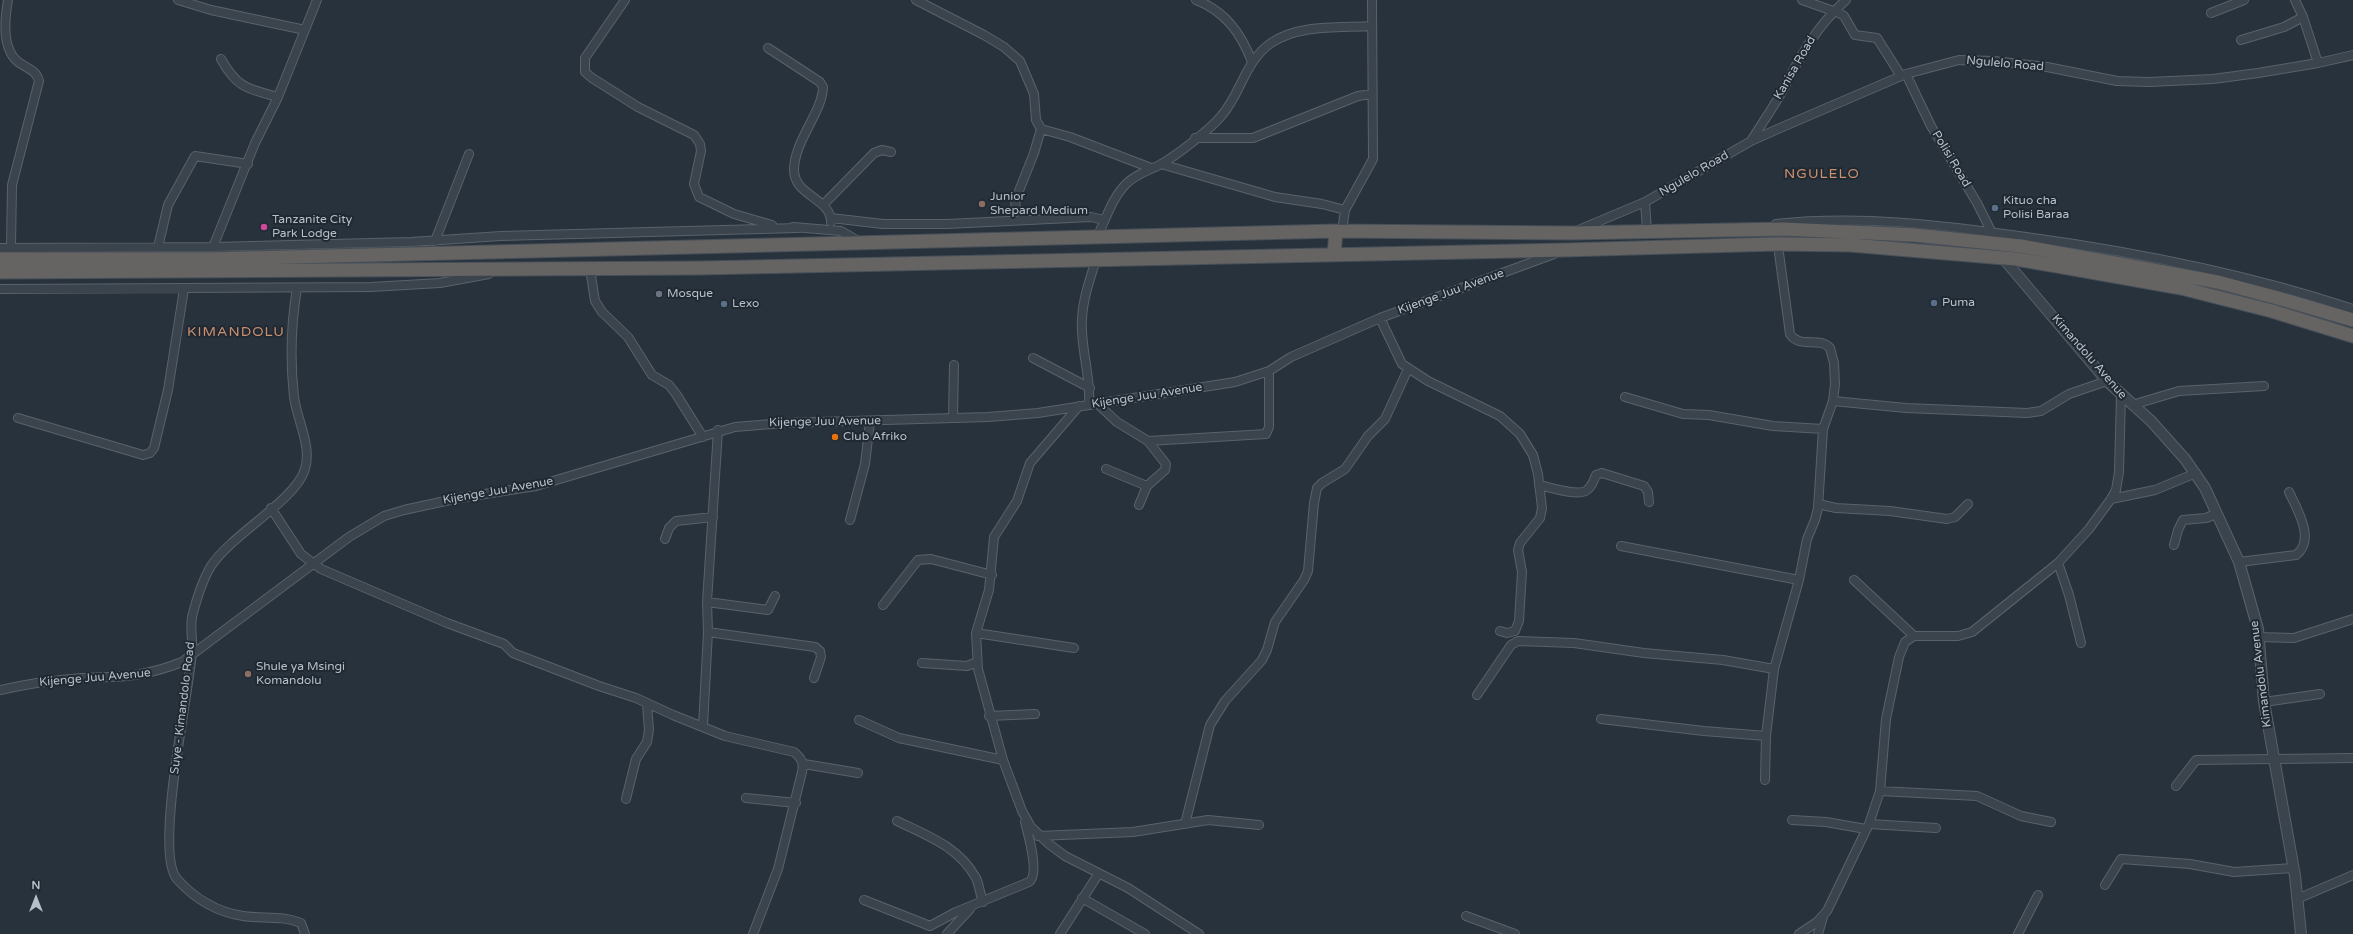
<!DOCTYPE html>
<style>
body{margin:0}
#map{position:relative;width:2353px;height:934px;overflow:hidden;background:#27323d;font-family:"Varela Round",sans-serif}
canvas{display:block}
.north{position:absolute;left:16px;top:878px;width:40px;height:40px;-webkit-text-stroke:3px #202932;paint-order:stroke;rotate:0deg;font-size:11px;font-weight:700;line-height:16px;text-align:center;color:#b7bfc8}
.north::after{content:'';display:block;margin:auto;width:14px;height:18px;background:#b7bfc8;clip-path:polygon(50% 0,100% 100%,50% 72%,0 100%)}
</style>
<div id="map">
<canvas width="2353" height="934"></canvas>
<div class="north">N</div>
</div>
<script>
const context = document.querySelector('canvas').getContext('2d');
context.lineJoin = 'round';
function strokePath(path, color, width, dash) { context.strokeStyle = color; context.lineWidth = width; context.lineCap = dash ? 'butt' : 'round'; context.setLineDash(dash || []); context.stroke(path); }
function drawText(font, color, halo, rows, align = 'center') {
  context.font = font + ' "Varela Round",sans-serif'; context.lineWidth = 4; context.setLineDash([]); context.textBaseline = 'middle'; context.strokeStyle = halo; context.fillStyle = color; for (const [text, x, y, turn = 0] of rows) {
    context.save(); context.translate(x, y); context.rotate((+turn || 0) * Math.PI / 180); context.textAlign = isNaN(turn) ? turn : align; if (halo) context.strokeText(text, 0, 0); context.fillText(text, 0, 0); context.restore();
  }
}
const minor = new Path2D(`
 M 8,0 C 5,17 1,47 17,61 C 25,68 36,69 39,81 L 12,185 L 11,248
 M 178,0 L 211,10 L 305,30
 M 625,0 L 585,58 L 585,72 L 592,78 L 638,107 L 694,135 L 700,144 L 701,151 L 694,184 L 699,197 L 734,214 L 772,225
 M 916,0 L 984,35 L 1004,47 L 1020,61 L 1034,94 L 1036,120 L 1041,129 L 1070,137 L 1151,168
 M 1196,0 C 1225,11 1241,33 1252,62
 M 1802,0 L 1839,13 L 1844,16 L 1855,35 L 1877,38 L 1901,76
 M 2295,0 L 2303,17 L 2318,63
 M 2211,13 L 2244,0
 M 2241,40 L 2284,27 L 2303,17
 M 768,48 L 820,82 L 823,87 C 823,111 794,141 794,170 C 794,196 831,198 831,222
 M 221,59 C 237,88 248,89 278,97
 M 1906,74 L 1931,126 L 1977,203 L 1993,235
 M 1195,138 L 1253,138 L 1358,96 L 1372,94
 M 1751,141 C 1762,123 1776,104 1786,84 C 1803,51 1818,25 1846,0
 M 1161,164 L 1275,197 L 1322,204 L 1345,210
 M 1645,202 L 1647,231
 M 823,205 L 874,153 L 882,150 L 891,152
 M 831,218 L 883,224 L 947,224 L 1091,217 L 1104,220
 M 1026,220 L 1016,208 L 1015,201 L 1034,153 L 1041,129
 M 1776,224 C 1859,215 1944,225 2026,237 C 2136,252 2247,274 2353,309
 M 793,227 L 841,231 L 860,242
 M 1342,231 L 1345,210 L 1373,159 L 1372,0
 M 1576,231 L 1645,202 L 1751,141 L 1780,128 L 1906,74 L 1959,60 L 1994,61 L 2047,67 L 2117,81 L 2149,82 L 2213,79 L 2258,73 L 2318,63 L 2353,55
 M 1097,237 C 1106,219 1112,198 1126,184 C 1137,173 1151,170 1163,163 C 1178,154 1211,129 1222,115 C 1241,93 1245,61 1271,43 C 1299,24 1338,28 1371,26
 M 435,241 L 469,154
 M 158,247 L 168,205 L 195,156 L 248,164
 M 213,247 L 255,143 L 278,97 L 317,0
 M 0,248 L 213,247 L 411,242 L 501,236 L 798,228
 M 590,269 L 595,301 L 602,312 L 628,337 L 652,375 L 669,385 L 676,394 L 703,437
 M 297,288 C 291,324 290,361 294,397 C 297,420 312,446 305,469 C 296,500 231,535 211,566 C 202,581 196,601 192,617 C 190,629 193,641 192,652 C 189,693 154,853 177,879 C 194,898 217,912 243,916 C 263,919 282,915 301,923 L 305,934
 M 0,289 L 371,287 L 440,283 L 489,274
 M 1380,318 L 1402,364 L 1428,381 L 1500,416 L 1520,434 L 1533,455 L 1538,474 L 1542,508 L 1540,518 L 1520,543 L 1518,550 L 1522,572 L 1519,621 L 1515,631 L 1507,633 L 1500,631
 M 1033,358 L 1090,388
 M 1625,397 L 1683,414 L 1709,415 L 1773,426 L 1823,429
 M 1833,401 L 1906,408 L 2027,413 L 2041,411 L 2069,394 L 2107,381
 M 1097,403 L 1117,422 L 1148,441 L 1166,464 L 1165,470 L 1147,486 L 1139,505
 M 1089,405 C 1091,374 1080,348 1082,319 C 1083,298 1090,279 1096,260
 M 2132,405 L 2179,391 L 2264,386
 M 1079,406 L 1030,463 L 1017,501 L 994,537 L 989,590 L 976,633 L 978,669 L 1003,760 L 1022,811 L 1031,827 L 1049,844 L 1065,856 L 1128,888 L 1199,934
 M 18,418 L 143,455 L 150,453 L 154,448 L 168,390 L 184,289
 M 953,418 L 954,365
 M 1148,441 L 1266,434 L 1269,427 L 1269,371
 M 1106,469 L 1147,486
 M 1539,485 C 1550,487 1581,498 1588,489 C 1592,486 1594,480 1596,475 L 1602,473 L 1644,486 L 1648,492 L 1649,502
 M 2111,499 L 2155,490 L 2196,473
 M 1818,504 L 1836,508 L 1890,511 L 1947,519 L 1955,517 L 1968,504
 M 271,508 L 301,554 L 321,569 L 447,623 L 504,644 L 513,653 L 599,686 L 636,698 L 673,715 L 725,736 L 794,752 C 801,758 804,762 802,772 L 778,869 L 753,934
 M 850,520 L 865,464 L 870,422
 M 665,539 L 669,528 L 676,521 L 713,517
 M 2174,545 L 2178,530 L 2183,520 L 2206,518 L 2216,514
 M 1621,546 L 1799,580
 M 2239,562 L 2296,555 C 2316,540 2297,509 2289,492
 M 2058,563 L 2069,595 L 2081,643
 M 1854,580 L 1914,636
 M 707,602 L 768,610 L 775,596
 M 883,605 L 918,560 L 931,559 L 992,575
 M 708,632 L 815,647 L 820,651 L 821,657 L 814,678
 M 976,633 L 1074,648
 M 2259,637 L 2294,638 L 2353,619
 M 922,663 L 967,666 L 977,662
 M 0,690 C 27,684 55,680 82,678 C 122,677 144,677 182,662 L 349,537 L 384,516 L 404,510 L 459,498 L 536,486 L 735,427 L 784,423 L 988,417 L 1038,413 L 1235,382 L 1269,371 L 1291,357 L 1380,318 L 1554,254
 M 1477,695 L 1511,645 L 1518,641 L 1574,643 L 1644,653 L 1723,660 L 1774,669
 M 2264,702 L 2320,694
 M 989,716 L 1035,714
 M 1601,719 L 1704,731 L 1766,736
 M 859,720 L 899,738 L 1003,760
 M 703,726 L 708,632 L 707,602 L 718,430
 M 804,764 L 858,773
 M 1765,780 L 1766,736 L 1774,669 L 1799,580 L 1807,539 L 1815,520 L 1818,508 L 1823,429 L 1833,401 L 1835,384 L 1834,363 L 1830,348 C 1819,336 1799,349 1790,334 L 1779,253
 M 2176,786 L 2196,760 L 2353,758
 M 1880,791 L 1977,796 L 2021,816 L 2051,822
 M 746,798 L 796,803
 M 626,799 L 636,759 L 647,742 L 649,730 L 647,704
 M 1792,820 L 1826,822 L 1866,829
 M 897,821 C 928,836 959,847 976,878 C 979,884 980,894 983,902
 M 1185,824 L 1210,725 L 1225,701 L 1262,660 L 1267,650 L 1275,622 L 1304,580 L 1308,571 L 1314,503 L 1317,488 L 1322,483 L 1345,469 L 1368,436 L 1385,419 L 1408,369
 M 1869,824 L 1936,828
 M 1038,836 L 1133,832 L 1208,820 L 1259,825
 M 2105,885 L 2121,859 L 2190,864 L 2234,872 L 2293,868
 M 1082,898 L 1145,934
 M 2297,899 L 2353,875
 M 864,900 L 930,926 L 956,912 L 1029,882 C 1040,874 1028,834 1025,822
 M 1466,916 L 1515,934
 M 947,934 L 970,909
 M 1060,934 L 1099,873
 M 1799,934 L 1817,922 L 1827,911 L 1869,824 L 1880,791 L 1886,719 L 1899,657 L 1905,642 L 1914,636 L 1958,636 L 1972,632 L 2058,563 L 2089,529 L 2111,499 L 2116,490 L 2119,472 L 2121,395
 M 1818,934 L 1823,917
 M 2018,934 L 2038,895`);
const tertiary = new Path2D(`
 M 2003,258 L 2107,381 L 2151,421 L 2185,459 L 2205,488 L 2239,562 L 2258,629 L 2264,702 L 2295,876 L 2301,934`);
const trunk = new Path2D(`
 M 1334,255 L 1336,231
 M 0,259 L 209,259 L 1336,231 L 1572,233 L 1784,229 L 1914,235 L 2021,246 L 2218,282 L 2285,300 L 2353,320
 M 0,272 L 701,268 L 1564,250 L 1777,244 L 1850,245 L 2016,259 L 2057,266 L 2181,288 L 2272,311 L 2353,336`);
const markers = [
 [982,204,4,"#8d6e63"],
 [1995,208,4,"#5c6f8a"],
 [264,227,4,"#d1479c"],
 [659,294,4,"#6b7280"],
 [1934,303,4,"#5c6f8a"],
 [724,304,4,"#5c6f8a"],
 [835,437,4,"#e8710a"],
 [248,674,4,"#8d6e63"]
];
const streetNames = [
 ["Ngulelo Road",2005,64,5],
 ["Kanisa Road",1795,68,-60],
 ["Polisi Road",1951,159,59],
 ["Ngulelo Road",1694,174,-30],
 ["Kijenge Juu Avenue",1451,292,-20],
 ["Kimandolu Avenue",2089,357,49],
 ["Kijenge Juu Avenue",1147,396,-9],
 ["Kijenge Juu Avenue",825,422,-1],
 ["Kijenge Juu Avenue",498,491,-10],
 ["Kimandolu Avenue",2261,674,-97],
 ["Kijenge Juu Avenue",95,678,-5],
 ["Suye - Kimandolo Road",183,708,-83]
];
const poiNames = [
 ["Junior",990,197],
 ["Shepard Medium",990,211],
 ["Kituo cha",2003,201],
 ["Polisi Baraa",2003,215],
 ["Tanzanite City",272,220],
 ["Park Lodge",272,234],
 ["Mosque",667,294],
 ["Puma",1942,303],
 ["Lexo",732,304],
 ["Club Afriko",843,437],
 ["Shule ya Msingi",256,667],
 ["Komandolu",256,681]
];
const quarterNames = [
 ["NGULELO",1822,174],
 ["KIMANDOLU",236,332]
];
strokePath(minor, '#59626b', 10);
strokePath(tertiary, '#59626b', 12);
strokePath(trunk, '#464f58', 15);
strokePath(minor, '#3b444d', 8);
strokePath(tertiary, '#3b444d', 10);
strokePath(trunk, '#666463', 13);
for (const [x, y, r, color] of markers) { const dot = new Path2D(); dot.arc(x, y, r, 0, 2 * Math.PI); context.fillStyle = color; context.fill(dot); strokePath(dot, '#202932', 1.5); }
drawText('12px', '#b7bfc8', '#202932', streetNames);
drawText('12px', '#b7bfc8', '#202932', poiNames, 'left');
context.letterSpacing = '1px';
drawText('14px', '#cb9070', '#202932', quarterNames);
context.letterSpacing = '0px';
</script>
